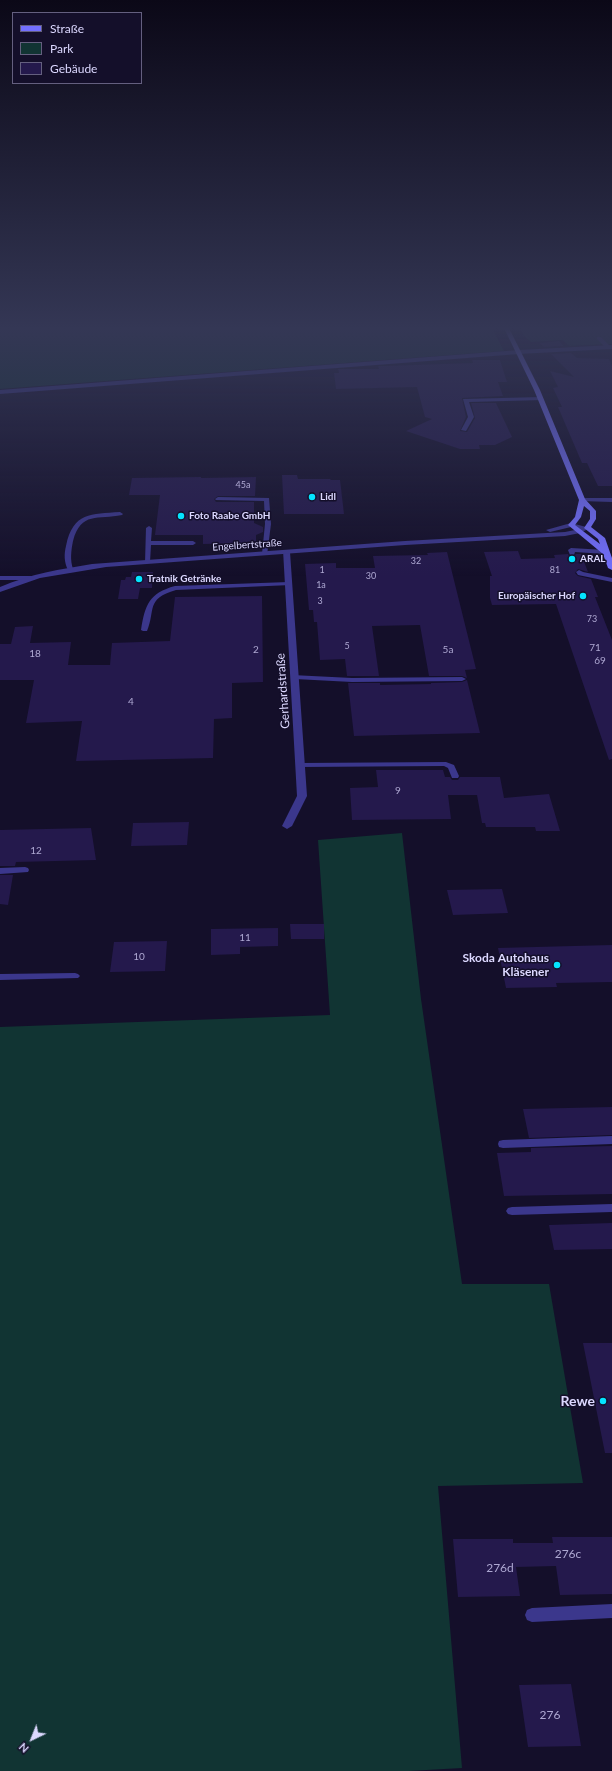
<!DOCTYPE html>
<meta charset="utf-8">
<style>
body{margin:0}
#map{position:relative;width:612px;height:1771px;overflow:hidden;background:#140f2a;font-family:Lato,sans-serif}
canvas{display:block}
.legend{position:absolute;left:12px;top:12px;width:130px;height:72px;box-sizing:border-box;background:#140f2a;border:1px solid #645f7f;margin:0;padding:5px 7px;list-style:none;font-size:12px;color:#dcd8ff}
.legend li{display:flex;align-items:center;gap:8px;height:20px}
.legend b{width:20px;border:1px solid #645f7f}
.north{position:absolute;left:12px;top:1719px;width:40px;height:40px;-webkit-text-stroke:3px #140f2a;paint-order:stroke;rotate:223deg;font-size:11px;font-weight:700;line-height:16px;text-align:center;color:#dcd8ff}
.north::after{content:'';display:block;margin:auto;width:14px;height:18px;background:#dcd8ff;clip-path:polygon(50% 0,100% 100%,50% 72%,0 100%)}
</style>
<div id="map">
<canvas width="612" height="1771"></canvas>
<ul class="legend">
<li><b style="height:5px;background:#736fff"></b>Straße</li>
<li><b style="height:11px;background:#113433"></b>Park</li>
<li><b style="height:11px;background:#24194c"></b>Gebäude</li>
</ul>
<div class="north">N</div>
</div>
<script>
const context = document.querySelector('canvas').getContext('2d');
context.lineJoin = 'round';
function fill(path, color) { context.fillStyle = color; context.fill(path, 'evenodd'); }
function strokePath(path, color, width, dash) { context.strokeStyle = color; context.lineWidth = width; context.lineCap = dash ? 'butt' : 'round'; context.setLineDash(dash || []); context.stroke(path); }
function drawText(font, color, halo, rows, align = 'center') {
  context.font = font + ' Lato,sans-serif'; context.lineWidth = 3; context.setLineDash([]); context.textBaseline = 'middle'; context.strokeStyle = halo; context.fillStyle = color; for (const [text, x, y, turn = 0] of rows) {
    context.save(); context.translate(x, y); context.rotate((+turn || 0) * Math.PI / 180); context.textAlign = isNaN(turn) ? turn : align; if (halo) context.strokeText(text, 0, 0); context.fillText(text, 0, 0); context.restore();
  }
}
const green = new Path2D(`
 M 0,328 L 492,328 L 504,351 L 0,389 Z
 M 520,328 L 612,328 L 612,344 L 569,346 L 563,340 L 531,342 L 524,336 Z
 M 402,833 L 421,999 L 462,1284 L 549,1284 L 583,1483 L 438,1486 L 462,1768 L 409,1771 L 0,1771 L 0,1027 L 330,1015 L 318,840 Z`);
const building = new Path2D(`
 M 559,341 L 564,346 L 544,347 L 539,343 Z
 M 571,353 L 577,358 L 609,359 L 612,366 L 612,486 L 598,486 L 587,463 L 582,463 L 558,407 L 562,407 L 553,388 L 558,387 L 550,371 L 574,377 L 551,354 Z
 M 472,360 L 500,360 L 507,382 L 498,382 L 503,396 L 462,398 L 466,417 L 460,431 L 467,432 L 475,418 L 471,403 L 496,403 L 512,437 L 495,445 L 479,445 L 480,449 L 460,449 L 406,431 L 432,419 L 425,417 L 417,387 L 336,389 L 334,373 L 339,373 L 338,369 L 379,369 L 378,366 L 384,366 L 473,363 Z
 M 282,475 L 297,475 L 298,479 L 330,479 L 331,480 L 340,480 L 344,514 L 284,514 Z
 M 201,477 L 201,478 L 256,477 L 255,496 L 218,496 L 214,499 L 216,502 L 254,502 L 254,523 L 263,527 L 263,532 L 256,535 L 256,543 L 203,544 L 203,535 L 155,535 L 160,495 L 129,495 L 132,478 Z
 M 518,551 L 521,559 L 555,558 L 554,555 L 568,554 L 569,556 L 574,556 L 576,554 L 581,554 L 588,572 L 578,569 L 575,573 L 578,576 L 591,579 L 598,597 L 595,597 L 612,640 L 612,759 L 609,760 L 556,604 L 492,605 L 490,598 L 490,576 L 492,576 L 484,552 Z
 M 447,552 L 476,669 L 465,670 L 467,678 L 462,676 L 429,676 L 420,625 L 372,626 L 379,676 L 347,676 L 345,659 L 320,660 L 317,622 L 314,622 L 313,610 L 309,610 L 305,564 L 336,563 L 336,568 L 375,568 L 373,556 L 428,555 L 427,553 Z
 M 132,572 L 153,572 L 152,588 L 140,588 L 138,599 L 118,599 L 121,580 L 125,580 L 126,577 L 131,577 Z
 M 262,596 L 263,682 L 232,683 L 232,718 L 214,719 L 213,758 L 76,761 L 82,721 L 26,723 L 34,680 L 0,680 L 0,644 L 11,644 L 15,627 L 33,626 L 30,643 L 71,642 L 68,665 L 110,665 L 112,643 L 170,641 L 175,597 Z
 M 467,680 L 480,733 L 354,736 L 348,683 L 380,683 L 380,685 L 431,684 L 431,683 L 462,682 Z
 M 376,770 L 443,770 L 445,777 L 450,777 L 452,780 L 458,780 L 460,777 L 500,777 L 504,798 L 549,794 L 560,831 L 536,831 L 535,827 L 486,827 L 485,823 L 482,823 L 477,795 L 448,795 L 451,819 L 352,820 L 350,788 L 378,787 Z
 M 189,822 L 187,845 L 131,846 L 133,823 Z
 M 91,828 L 96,860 L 16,862 L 15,866 L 0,866 L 0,830 Z
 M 0,875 L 13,875 L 8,905 L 0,904 Z
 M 502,889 L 508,913 L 453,915 L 447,890 Z
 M 290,924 L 324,924 L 324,939 L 291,939 Z
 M 278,928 L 278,946 L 240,947 L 240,954 L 211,955 L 211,929 Z
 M 167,941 L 165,971 L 110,972 L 114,942 Z
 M 612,945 L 612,982 L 556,983 L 557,987 L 506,988 L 498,948 Z
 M 612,1107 L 612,1135 L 529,1138 L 523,1109 Z
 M 612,1146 L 612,1194 L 504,1196 L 497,1153 L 531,1152 L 531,1148 Z
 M 612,1223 L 612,1249 L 554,1250 L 549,1225 Z
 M 583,1343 L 612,1343 L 612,1453 L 605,1453 Z
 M 552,1537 L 612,1537 L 612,1594 L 560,1595 L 556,1566 L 516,1567 L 520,1596 L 458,1597 L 453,1539 L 513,1539 L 513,1543 L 553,1543 Z
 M 571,1684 L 581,1746 L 528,1747 L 519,1685 Z`);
const service = new Path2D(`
 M 597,337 L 601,337 L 610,346 L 610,348 L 606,348 L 597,339 Z
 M 218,497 L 269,498 L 271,524 L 267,555 L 262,554 L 265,524 L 264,501 L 216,500 L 215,499 Z
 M 120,512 L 123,514 L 122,515 C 98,520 81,511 73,541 C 71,551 70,560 73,569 L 72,570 L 68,570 C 64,562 64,554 66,546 C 73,512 91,514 120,512 Z
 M 149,526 L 152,528 L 151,541 L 193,541 L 196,543 L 193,545 L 151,545 L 150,562 L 145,563 L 146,528 Z
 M 571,548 L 605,550 L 608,552 L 605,554 L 575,552 L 574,555 L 570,555 L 568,550 Z
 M 579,570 L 583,572 L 612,578 L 612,582 L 578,575 L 576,572 Z
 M 0,576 L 34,576 L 37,578 L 34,580 L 0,580 Z
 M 289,582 L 291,583 L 291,585 L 176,590 C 145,599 156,610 147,631 L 143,631 L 141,630 C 145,605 149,593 175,586 Z
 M 292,675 L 352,678 L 462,677 L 466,679 L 462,681 L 352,682 L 295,679 L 292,679 Z
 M 446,762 L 454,765 L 459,776 L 458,778 L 452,778 L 448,768 L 444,766 L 300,767 L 296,765 L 300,763 Z
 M 25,867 L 28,868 L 29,870 L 28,872 L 0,874 L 0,868 Z
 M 75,973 L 78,974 L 80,976 L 78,978 L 0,980 L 0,974 Z
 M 612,1136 L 612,1144 L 503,1148 L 499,1147 L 498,1144 L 499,1141 L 503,1140 Z
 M 612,1204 L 612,1212 L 512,1215 L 508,1214 L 506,1211 L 508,1208 L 512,1207 Z
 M 612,1604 L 612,1618 L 532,1622 L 527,1620 L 525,1615 L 527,1610 L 532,1608 Z`);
const minor = new Path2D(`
 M 612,345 L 612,349 L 519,354 L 0,394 L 0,390 L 519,350 Z
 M 541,397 L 543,398 L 543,400 L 469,402 L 474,417 L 466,431 L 461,430 L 468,417 L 463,399 Z
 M 582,498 L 612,498 L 612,502 L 580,501 L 579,500 Z
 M 283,550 L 290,552 L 307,796 L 292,826 L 287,829 L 282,826 L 297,796 Z`);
const tertiary = new Path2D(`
 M 571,523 L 590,528 L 580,533 L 565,536 L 405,545 L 106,567 L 40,578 L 0,592 L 0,587 C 30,574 61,569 92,564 L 405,541 L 565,532 L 580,529 L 571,527 L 550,532 L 546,530 Z`);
const secondary = new Path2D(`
 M 504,328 L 509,328 L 540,390 L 585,499 L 596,511 L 596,519 L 591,527 L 605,538 L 612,558 L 612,570 L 608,568 L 603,554 L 568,525 L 575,517 L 579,500 L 534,390 ZM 584,506 L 590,511 L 590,519 L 584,528 L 598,539 L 600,544 L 575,525 L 581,517 Z`);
const markers = [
 [312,497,4,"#04e4ff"],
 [181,516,4,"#04e4ff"],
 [572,559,4,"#04e4ff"],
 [139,579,4,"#04e4ff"],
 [583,596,4,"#04e4ff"],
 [557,965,4,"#04e4ff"],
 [603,1401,4,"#04e4ff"]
];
const farNumbernames = [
 ["45a",243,485],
 ["32",416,561],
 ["1",322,570],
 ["81",555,570],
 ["30",371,576],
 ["1a",321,585],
 ["3",320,601],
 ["73",592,619],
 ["5",347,646]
];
const farPoinames = [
 ["Lidl",320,497],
 ["Foto Raabe GmbH",189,516],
 ["ARAL",580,559],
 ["Tratnik Getränke",147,579],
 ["Europäischer Hof",575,596,"right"]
];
const farStreetnames = [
 ["Engelbertstraße",247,545,-4]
];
const numberNames = [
 ["71",595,648],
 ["2",256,650],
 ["5a",448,650],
 ["18",35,654],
 ["69",600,661],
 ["4",131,702],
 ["9",398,791],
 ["12",36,851],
 ["11",245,938],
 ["10",139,957]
];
const streetNames = [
 ["Gerhardstraße",283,691,-94]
];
const poiNames = [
 ["Skoda Autohaus",549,958],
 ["Kläsener",549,972]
];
const nearNumbernames = [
 ["276c",568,1554],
 ["276d",500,1568],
 ["276",550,1715]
];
const nearPoinames = [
 ["Rewe",595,1401]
];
fill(green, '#113433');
fill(building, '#24194c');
fill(service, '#3b378c');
fill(minor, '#3b378c');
fill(tertiary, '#3b378c');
fill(secondary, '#736fff');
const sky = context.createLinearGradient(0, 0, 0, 576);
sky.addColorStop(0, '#0b0817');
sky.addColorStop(0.57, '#343755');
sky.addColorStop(1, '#34375500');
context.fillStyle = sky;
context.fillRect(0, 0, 612, 576);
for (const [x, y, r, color] of markers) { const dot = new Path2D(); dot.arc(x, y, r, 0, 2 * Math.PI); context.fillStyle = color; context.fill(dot); strokePath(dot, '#140f2a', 1.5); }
drawText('9px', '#aea8d2', null, farNumbernames);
drawText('bold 10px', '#dcd8ff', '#140f2a', farPoinames, 'left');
drawText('10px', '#dcd8ff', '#140f2a', farStreetnames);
drawText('10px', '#aea8d2', null, numberNames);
drawText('12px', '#dcd8ff', '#140f2a', streetNames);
drawText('bold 12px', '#dcd8ff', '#140f2a', poiNames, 'right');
drawText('12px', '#aea8d2', null, nearNumbernames);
drawText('bold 14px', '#dcd8ff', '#140f2a', nearPoinames, 'right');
</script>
